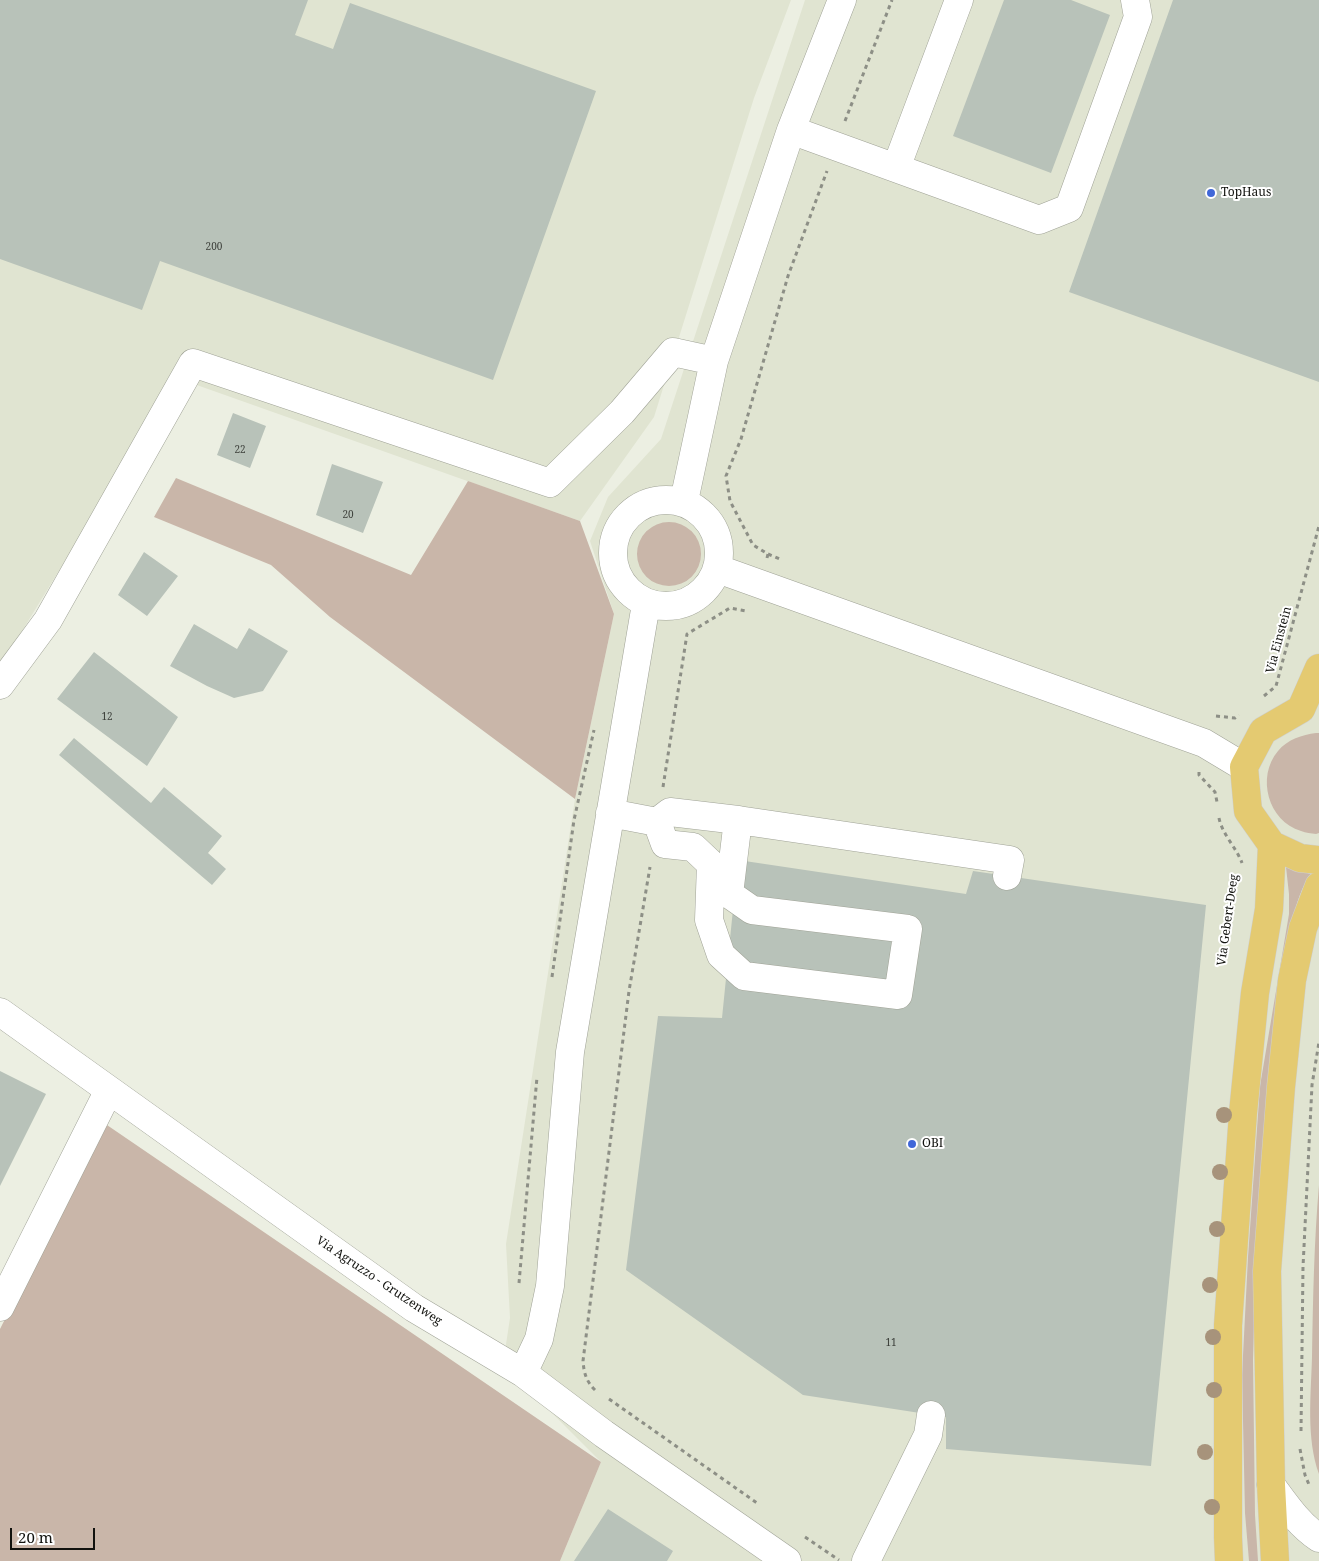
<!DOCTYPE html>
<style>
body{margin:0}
#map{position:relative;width:1319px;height:1561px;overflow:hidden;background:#ecefe2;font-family:"Noto Serif",serif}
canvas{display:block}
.scale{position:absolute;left:10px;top:1528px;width:85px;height:22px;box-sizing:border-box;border:2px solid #11120e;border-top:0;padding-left:6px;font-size:15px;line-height:18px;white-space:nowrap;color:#11120e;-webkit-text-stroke:4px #fff;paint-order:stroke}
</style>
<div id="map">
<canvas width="1319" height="1561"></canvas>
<div class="scale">20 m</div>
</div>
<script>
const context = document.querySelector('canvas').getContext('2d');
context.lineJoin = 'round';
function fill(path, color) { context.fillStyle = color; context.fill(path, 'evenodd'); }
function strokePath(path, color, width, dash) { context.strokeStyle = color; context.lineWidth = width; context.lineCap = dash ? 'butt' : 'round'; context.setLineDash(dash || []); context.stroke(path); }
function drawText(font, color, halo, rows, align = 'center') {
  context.font = font + ' "Noto Serif",serif'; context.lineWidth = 4; context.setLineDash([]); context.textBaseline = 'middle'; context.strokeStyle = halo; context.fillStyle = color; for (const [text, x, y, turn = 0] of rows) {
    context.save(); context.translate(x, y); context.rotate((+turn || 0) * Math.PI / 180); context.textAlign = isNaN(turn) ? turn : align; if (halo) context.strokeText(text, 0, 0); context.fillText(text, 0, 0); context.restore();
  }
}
const built = new Path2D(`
 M 0,0 L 791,0 L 754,98 L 654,417 L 580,521 L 177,378 L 0,667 Z
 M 805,0 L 1319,0 L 1319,1561 L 560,1561 L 601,1462 L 503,1364 L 510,1318 L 506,1244 L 575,799 L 614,614 L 590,541 L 608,497 L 661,439 Z`);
const green = new Path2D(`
 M 176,478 L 411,575 L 468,481 L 580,521 L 614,614 L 575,799 L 330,617 L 271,565 L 154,517 Z
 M637 554a32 32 0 1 1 64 0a32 32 0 1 1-64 0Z
 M 1316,733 L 1319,733 L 1319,833 L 1316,834 C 1311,833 1306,833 1301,831 C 1268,821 1256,777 1278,751 C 1288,739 1302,735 1316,733 Z
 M 1286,867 L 1311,874 C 1301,888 1297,902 1293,919 L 1257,1226 L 1253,1360 L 1255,1515 L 1258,1561 L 1249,1561 L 1245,1513 L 1242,1375 L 1248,1257 L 1260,1086 L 1289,914 L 1289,894 Z
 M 104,1123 L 601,1462 L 560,1561 L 0,1561 L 0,1329 Z
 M 1319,1185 L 1319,1474 C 1306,1438 1311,1395 1312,1357 C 1313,1299 1314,1242 1319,1185 Z`);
const building = new Path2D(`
 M 0,0 L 308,0 L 295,35 L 333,49 L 350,3 L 596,91 L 493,380 L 160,261 L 142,310 L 0,259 Z
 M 1004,0 L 1071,0 L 1110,15 L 1051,173 L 953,136 Z
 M 1173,0 L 1319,0 L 1319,382 L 1069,292 Z
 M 233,413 L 266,426 L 250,468 L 217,455 Z
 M 332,464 L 383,482 L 363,533 L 316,515 Z
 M 144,552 L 178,576 L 147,616 L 118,595 Z
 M 194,624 L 237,649 L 249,628 L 288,651 L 263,691 L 234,698 L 207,686 L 170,666 Z
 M 94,652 L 178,717 L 147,766 L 57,699 Z
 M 74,738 L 151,803 L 164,787 L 222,836 L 208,853 L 226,869 L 212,885 L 59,755 Z
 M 738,860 L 966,894 L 973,871 L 1206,905 L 1151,1466 L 946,1449 L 946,1417 L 803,1395 L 626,1270 L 658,1016 L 722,1018 Z
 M 0,1071 L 46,1094 L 0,1186 Z
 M 608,1509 L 673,1551 L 667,1561 L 574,1561 Z`);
const path = new Path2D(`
 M 845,121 L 892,0
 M 768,554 L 782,560
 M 767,558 L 768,554 L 753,545 L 730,501 L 726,476 L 741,439 L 788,276 L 827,171
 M 1264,696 L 1276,686 L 1319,526
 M 1216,716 L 1235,718 L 1239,715
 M 1199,772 L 1199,775 L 1215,792 L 1217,802
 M 663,787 L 687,634 L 730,608 L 746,611
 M 1219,818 C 1222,834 1236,847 1242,863
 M 552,977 L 574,820 L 594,730
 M 519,1283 L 537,1077
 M 595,1390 C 586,1381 584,1373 583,1361 L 629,991 L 650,867
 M 609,1399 L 757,1503
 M 1301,1431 L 1303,1267 L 1312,1085 L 1319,1042
 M 1300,1449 L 1305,1475 L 1310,1487
 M 805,1537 L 839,1560`);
const minor = new Path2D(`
 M 791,130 L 1039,220 L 1069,208 L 1138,17 L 1135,0
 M 896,168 L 959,0
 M613 553a53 53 0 1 1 106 0a53 53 0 1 1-106 0Z
 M 684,501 L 714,361 L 791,130 L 842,0
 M 718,569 L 1204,743 L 1244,767
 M 0,685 L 48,620 L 193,363 L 550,483 L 622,412 L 673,352 L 714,361
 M 610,813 L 657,822 L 670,812 L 738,820 L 1010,860 L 1007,876
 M 657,822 L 665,844 L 693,847 L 711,864 L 709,920 L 721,955 L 744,976 L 898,995 L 908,929 L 752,910 L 729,894 L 738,820
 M 0,1012 L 414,1308 L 523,1373 L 604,1434 L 787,1561
 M 0,1307 L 109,1090
 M 523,1373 L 539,1339 L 550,1286 L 570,1052 L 646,604
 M 1271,1485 C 1285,1504 1299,1525 1319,1538
 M 866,1561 L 928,1435 L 931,1415`);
const major = new Path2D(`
 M 1319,668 L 1301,709 L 1263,731 L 1244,767 L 1248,811 L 1272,845 L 1300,858 L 1319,860
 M 1229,1561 L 1228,1537 L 1228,1325 L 1243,1113 L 1255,993 L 1269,909 L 1272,845
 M 1275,1561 L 1271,1485 L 1267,1271 L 1281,1087 L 1292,980 L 1303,928 L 1319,886`);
const trees = [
 [1224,1115],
 [1220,1172],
 [1217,1229],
 [1210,1285],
 [1213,1337],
 [1214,1390],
 [1205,1452],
 [1212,1507]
];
const markers = [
 [1211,193,5,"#4067d8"],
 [912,1144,5,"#4067d8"]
];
const numberNames = [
 ["200",214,247],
 ["22",240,450],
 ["20",348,515],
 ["12",107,717],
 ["11",891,1343]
];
const poiNames = [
 ["TopHaus",1221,193],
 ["OBI",922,1144]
];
const streetNames = [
 ["Via Einstein",1279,640,-75],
 ["Via Gebert-Deeg",1228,920,-82],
 ["Via Agruzzo - Grutzenweg",379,1281,34]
];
fill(built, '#e0e4d1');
fill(green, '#c9b6a9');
fill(building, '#b8c2b9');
strokePath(minor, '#a0a397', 29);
strokePath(major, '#cfd0cf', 29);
strokePath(path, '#8d8f86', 3, [4, 4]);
strokePath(minor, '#fff', 28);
strokePath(major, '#e4ca71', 28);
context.fillStyle = '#a7937b';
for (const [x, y] of trees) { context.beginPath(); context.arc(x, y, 8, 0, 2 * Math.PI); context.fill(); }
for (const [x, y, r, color] of markers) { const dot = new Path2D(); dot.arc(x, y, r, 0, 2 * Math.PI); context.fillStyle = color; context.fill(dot); strokePath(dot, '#fff', 2); }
drawText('10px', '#3b3e39', null, numberNames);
drawText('12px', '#11120e', '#fff', poiNames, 'left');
drawText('12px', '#11120e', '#fff', streetNames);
</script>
